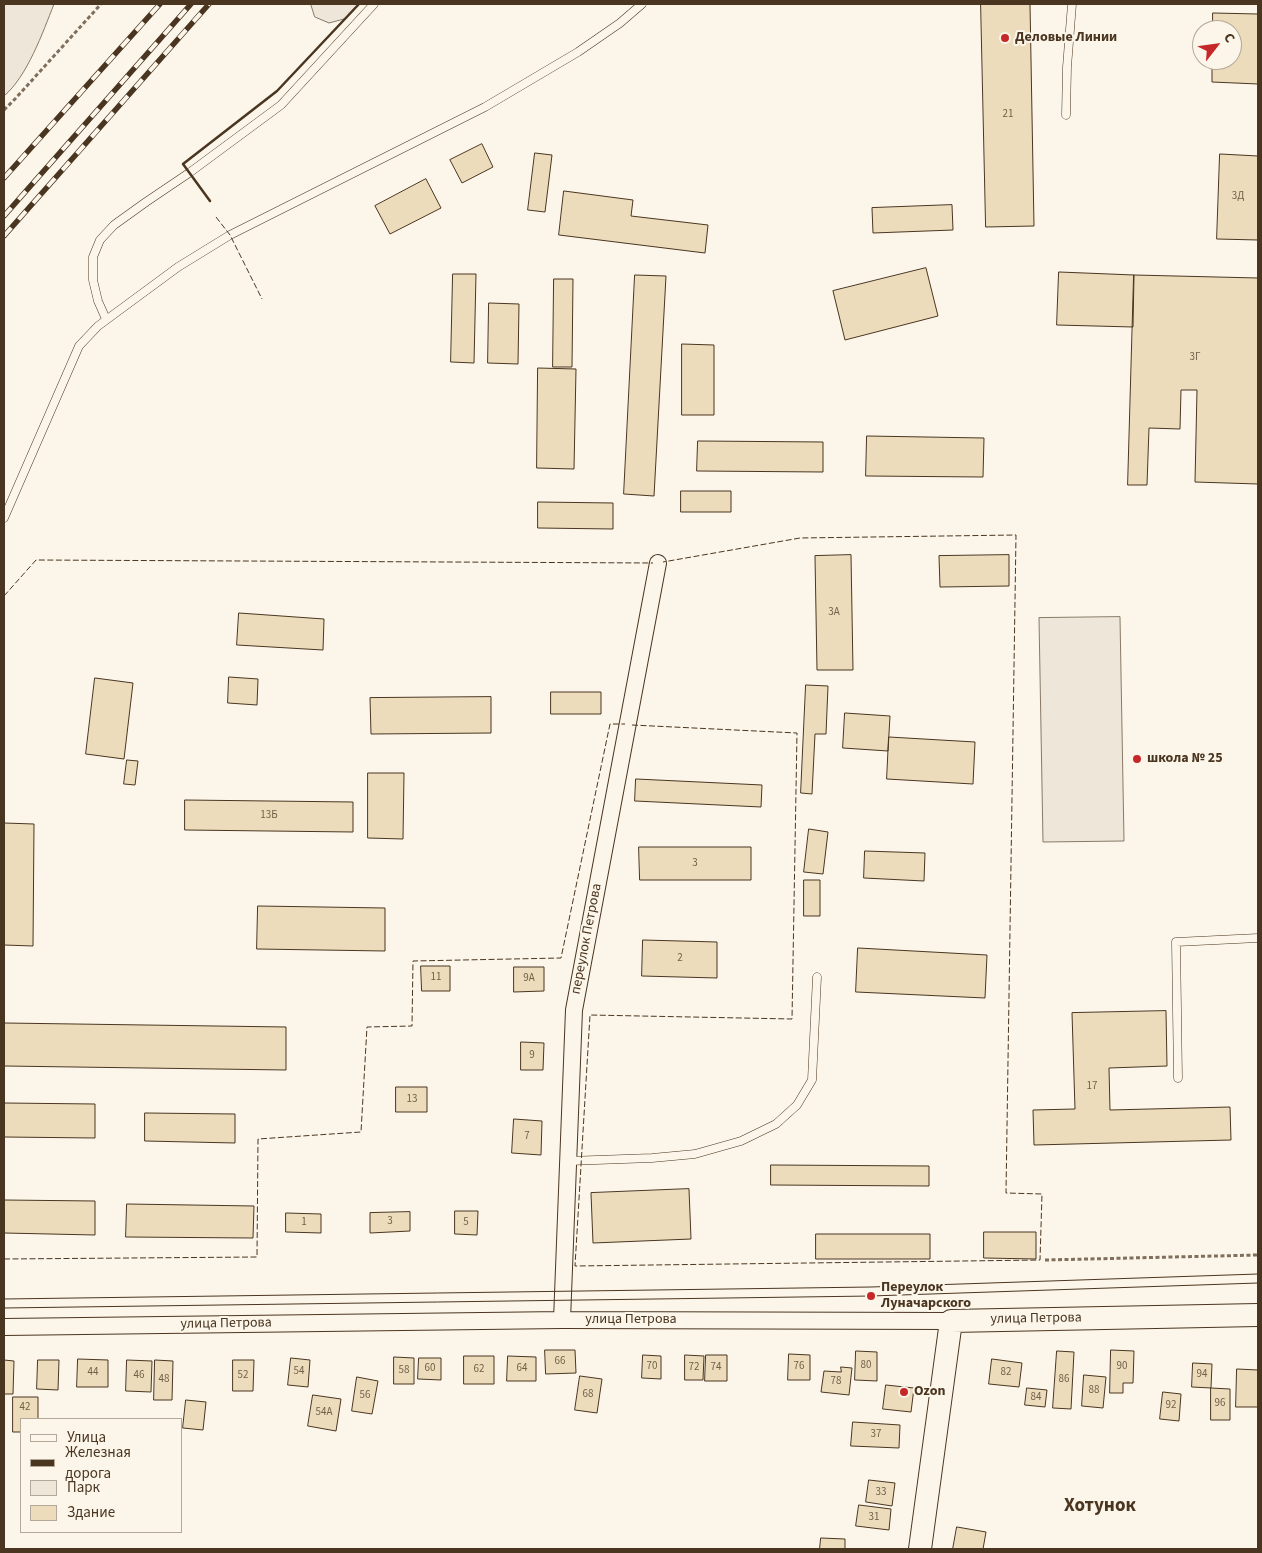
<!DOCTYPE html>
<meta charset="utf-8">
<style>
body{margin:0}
#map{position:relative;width:1262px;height:1553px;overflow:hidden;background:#fbf6e9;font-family:"Source Sans 3",sans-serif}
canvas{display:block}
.frame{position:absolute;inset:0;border:5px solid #4a3520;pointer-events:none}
.legend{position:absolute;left:20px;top:1418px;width:162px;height:115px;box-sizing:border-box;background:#fbf6e9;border:1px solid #b4a999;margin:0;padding:6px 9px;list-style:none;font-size:15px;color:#4a3520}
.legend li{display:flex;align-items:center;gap:10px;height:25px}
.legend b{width:25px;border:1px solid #b4a999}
.north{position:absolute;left:1192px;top:20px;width:50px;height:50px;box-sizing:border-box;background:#fbf6e9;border:1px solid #b4a999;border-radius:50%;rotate:60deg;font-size:14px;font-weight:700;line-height:20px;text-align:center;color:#4a3520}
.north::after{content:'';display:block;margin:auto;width:18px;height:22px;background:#c62828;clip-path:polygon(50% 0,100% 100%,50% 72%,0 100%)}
</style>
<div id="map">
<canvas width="1262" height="1553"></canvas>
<div class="frame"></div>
<ul class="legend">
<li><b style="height:6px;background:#fbf6e9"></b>Улица</li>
<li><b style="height:6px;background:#4a3520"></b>Железная дорога</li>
<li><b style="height:14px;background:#ede6d9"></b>Парк</li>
<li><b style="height:14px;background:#ecdcbc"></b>Здание</li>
</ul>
<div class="north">С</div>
</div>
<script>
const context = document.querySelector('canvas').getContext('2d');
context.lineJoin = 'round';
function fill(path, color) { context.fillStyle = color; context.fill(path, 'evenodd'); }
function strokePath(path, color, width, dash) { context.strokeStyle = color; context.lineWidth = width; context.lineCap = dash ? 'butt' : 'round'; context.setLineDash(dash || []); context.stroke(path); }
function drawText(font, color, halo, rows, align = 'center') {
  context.font = font + ' "Source Sans 3",sans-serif'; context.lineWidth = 4; context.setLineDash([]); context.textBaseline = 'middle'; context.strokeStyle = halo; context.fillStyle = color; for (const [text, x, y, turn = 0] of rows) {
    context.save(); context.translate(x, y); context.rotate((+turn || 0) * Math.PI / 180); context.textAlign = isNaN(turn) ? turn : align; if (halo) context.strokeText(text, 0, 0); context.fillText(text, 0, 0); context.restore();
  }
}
const green = new Path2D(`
 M 4,4 L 54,4 C 43,32 27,77 4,96 Z
 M 311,4 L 359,4 L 344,19 L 329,23 L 315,17 Z
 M 1120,617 L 1124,841 L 1043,842 L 1039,618 Z`);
const building = new Path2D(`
 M 981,4 L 1030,4 L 1034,226 L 986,227 Z
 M 1213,13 L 1258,14 L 1258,84 L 1212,82 L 1212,60 L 1232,60 L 1232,30 L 1213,30 Z
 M 482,144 L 493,167 L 462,183 L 450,160 Z
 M 535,153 L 552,155 L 545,212 L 528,210 Z
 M 1220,154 L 1258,156 L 1258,240 L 1217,239 Z
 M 426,179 L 441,208 L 390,234 L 375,206 Z
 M 564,191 L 633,200 L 631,216 L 708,225 L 705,253 L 559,235 Z
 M 952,205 L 953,230 L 873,233 L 872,208 Z
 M 926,268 L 938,316 L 845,340 L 833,291 Z
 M 1059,272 L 1134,275 L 1133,327 L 1057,325 Z
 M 453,274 L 476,274 L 474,363 L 451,362 Z
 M 635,275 L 666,276 L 654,496 L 624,494 Z
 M 1134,275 L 1258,278 L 1258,484 L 1195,482 L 1197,390 L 1181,390 L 1180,429 L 1149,428 L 1147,485 L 1128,485 Z
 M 554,279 L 573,279 L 572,367 L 553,367 Z
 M 489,303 L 519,304 L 518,364 L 488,363 Z
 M 682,344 L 714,345 L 714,415 L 682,415 Z
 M 538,368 L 576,369 L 574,469 L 537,468 Z
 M 867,436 L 984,438 L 983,477 L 866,476 Z
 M 698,441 L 823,442 L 823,472 L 697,471 Z
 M 681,491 L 731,491 L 731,512 L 681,512 Z
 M 538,502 L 613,503 L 613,529 L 538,528 Z
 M 851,555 L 853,670 L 817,670 L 815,556 Z
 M 1009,555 L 1009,586 L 940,587 L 939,556 Z
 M 239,613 L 324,619 L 323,650 L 237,645 Z
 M 229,677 L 258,679 L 257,705 L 228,703 Z
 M 95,678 L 133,683 L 124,759 L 86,754 Z
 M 806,685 L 828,686 L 826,734 L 815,734 L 812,794 L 801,793 Z
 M 551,692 L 601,692 L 601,714 L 551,714 Z
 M 491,697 L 491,733 L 371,734 L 370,698 Z
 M 845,713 L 890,716 L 888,751 L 843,748 Z
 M 889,737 L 975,742 L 973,784 L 887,779 Z
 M 127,760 L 138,761 L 135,785 L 124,784 Z
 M 368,773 L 404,773 L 403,839 L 368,838 Z
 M 636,779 L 762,785 L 761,807 L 635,801 Z
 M 185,800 L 353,802 L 353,832 L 185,830 Z
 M 4,823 L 34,824 L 33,946 L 4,945 Z
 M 809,829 L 828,832 L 823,874 L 804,872 Z
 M 639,847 L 751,847 L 751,880 L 640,880 Z
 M 865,851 L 925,853 L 924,881 L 864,878 Z
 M 804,880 L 820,880 L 820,916 L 804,916 Z
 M 258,906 L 385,908 L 385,951 L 257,949 Z
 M 643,940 L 717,942 L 717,978 L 642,976 Z
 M 858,948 L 987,955 L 985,998 L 856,992 Z
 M 421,966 L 450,966 L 450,991 L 422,991 Z
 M 514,967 L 544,967 L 544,991 L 514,992 Z
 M 1166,1011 L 1167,1066 L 1109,1068 L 1110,1110 L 1230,1107 L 1231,1140 L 1034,1145 L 1033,1110 L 1075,1109 L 1072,1013 Z
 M 4,1023 L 286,1027 L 286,1070 L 4,1066 Z
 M 521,1042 L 544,1043 L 543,1070 L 521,1070 Z
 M 396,1087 L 427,1087 L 427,1112 L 396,1112 Z
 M 4,1103 L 95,1104 L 95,1138 L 4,1137 Z
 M 145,1113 L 235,1114 L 235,1143 L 145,1141 Z
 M 514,1119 L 542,1121 L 541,1155 L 512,1153 Z
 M 771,1165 L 929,1166 L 929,1186 L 771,1185 Z
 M 689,1189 L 691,1239 L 593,1243 L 591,1193 Z
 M 4,1200 L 95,1201 L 95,1235 L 4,1233 Z
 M 127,1204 L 254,1206 L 253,1238 L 126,1237 Z
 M 455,1211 L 478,1211 L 477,1235 L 455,1234 Z
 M 410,1212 L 410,1231 L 370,1233 L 370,1213 Z
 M 286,1213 L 321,1214 L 321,1233 L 286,1232 Z
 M 984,1232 L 1036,1232 L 1036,1259 L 984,1258 Z
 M 816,1234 L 930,1234 L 930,1259 L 816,1259 Z
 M 545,1350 L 575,1350 L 576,1373 L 546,1374 Z
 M 1111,1350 L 1134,1351 L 1133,1383 L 1123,1383 L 1123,1393 L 1110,1393 Z
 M 856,1351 L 877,1352 L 877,1381 L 855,1380 Z
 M 1057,1351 L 1074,1352 L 1071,1409 L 1053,1408 Z
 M 789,1354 L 810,1355 L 810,1380 L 788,1380 Z
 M 643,1355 L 661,1356 L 661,1379 L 642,1378 Z
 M 685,1355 L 704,1356 L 703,1380 L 685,1380 Z
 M 706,1355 L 727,1355 L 727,1381 L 705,1381 Z
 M 464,1356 L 494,1356 L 494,1384 L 464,1384 Z
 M 508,1356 L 536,1357 L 536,1381 L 507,1381 Z
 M 394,1357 L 414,1358 L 414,1384 L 394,1384 Z
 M 291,1358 L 310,1360 L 308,1387 L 288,1385 Z
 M 419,1358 L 441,1358 L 441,1380 L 418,1379 Z
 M 78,1359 L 108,1360 L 108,1387 L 77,1387 Z
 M 992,1359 L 1022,1363 L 1019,1387 L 989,1384 Z
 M 4,1360 L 14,1361 L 13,1394 L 4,1394 Z
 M 38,1360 L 59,1360 L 58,1390 L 37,1389 Z
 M 127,1360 L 152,1361 L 151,1392 L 126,1391 Z
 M 155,1360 L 173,1361 L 172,1400 L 154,1400 Z
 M 233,1360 L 254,1360 L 253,1391 L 233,1391 Z
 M 1193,1363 L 1212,1364 L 1211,1388 L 1192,1387 Z
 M 841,1367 L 852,1368 L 849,1395 L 821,1392 L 824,1371 L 841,1372 Z
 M 1237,1369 L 1258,1370 L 1258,1407 L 1236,1407 Z
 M 1084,1375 L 1106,1377 L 1103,1408 L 1082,1406 Z
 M 580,1376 L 602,1379 L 597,1413 L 575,1410 Z
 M 357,1377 L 378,1381 L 372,1414 L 352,1411 Z
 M 886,1385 L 914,1388 L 911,1412 L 883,1409 Z
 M 1027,1388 L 1047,1390 L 1045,1407 L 1025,1405 Z
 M 1211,1388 L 1230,1389 L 1230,1420 L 1211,1420 Z
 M 1163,1392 L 1181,1394 L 1179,1421 L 1160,1419 Z
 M 313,1395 L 341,1399 L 336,1431 L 308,1426 Z
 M 13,1397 L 38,1397 L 38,1419 L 21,1419 L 21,1432 L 13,1432 Z
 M 186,1400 L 206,1402 L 203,1430 L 183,1428 Z
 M 853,1422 L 900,1425 L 899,1448 L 851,1446 Z
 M 869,1480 L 895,1483 L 892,1506 L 866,1502 Z
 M 859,1505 L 891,1509 L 889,1530 L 856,1526 Z
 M 957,1527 L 986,1532 L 983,1549 L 953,1549 Z
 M 821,1538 L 845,1539 L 845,1549 L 820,1549 Z`);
const path = new Path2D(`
 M 4,110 L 15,99 L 101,4
 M 1045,1260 L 1258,1255`);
const lane = new Path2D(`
 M 1066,115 L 1067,67 L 1072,4
 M 106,319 L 98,301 L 93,280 L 93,257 L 100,240 L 114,225 L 146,202 L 189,173 L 281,105 L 374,4
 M 4,518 L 79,346 L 98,326 L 178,267 L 230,235 L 485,107 L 578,52 L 620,23 L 642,4
 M 1178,1078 L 1176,942 L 1258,938
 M 568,1161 L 652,1158 L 695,1154 L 741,1141 L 776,1124 L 797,1105 L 812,1080 L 817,977`);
const street = new Path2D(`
 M 562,1320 L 574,1010 L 658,563
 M 4,1327 L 562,1320 L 951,1321`);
const secondary = new Path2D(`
 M 920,1549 L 951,1321 L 1258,1315`);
const tram = new Path2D(`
 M 4,1299 L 871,1287 L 1258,1274
 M 4,1308 L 871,1296 L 1258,1283`);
const rail = new Path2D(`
 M 4,178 L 160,4
 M 4,216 L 191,4
 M 4,236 L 209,4`);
const fence = new Path2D(`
 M 216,217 L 230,235 L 262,299
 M 4,596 L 36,560 L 653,563
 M 632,725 L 797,733 L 792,1019 L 590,1015 L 575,1266 L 1040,1260 L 1042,1194 L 1006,1193 L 1016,535 L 800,538 L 663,562
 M 4,1259 L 257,1257 L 258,1139 L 361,1132 L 367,1027 L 412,1026 L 413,961 L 561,958 L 610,724 L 625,724`);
const wall = new Path2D(`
 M 210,201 L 183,164 L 277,91 L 359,4`);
const markers = [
 [1005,38,5,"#c62828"],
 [1137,759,5,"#c62828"],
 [871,1296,5,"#c62828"],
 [904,1392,5,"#c62828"]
];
const numberNames = [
 ["21",1008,115],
 ["3Д",1238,197],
 ["3Г",1195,358],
 ["3А",834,613],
 ["13Б",269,816],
 ["3",695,864],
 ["2",680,959],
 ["11",436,978],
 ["9А",529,979],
 ["9",532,1056],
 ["17",1092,1087],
 ["13",412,1100],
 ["7",527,1137],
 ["3",390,1222],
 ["1",304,1223],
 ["5",466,1223],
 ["66",560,1362],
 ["80",866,1366],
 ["70",652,1367],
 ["76",799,1367],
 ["90",1122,1367],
 ["72",694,1368],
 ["74",716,1368],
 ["60",430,1369],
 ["64",522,1369],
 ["62",479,1370],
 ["58",404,1371],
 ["54",299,1372],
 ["44",93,1373],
 ["82",1006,1373],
 ["94",1202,1375],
 ["46",139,1376],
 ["52",243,1376],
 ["48",164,1380],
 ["86",1064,1380],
 ["78",836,1382],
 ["88",1094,1391],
 ["68",588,1395],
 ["56",365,1396],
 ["84",1036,1398],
 ["96",1220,1404],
 ["92",1171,1406],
 ["42",25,1408],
 ["54А",324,1413],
 ["37",876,1435],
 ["33",881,1493],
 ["31",874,1518]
];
const poiNames = [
 ["Деловые Линии",1015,38],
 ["школа № 25",1147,759],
 ["Переулок",881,1288],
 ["Луначарского",881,1304],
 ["Ozon",914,1392]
];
const streetNames = [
 ["переулок Петрова",587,939,-79],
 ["улица Петрова",1036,1319,-1],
 ["улица Петрова",631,1320],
 ["улица Петрова",226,1324,-1]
];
const districtNames = [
 ["Хотунок",1100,1507]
];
fill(green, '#ede6d9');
strokePath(green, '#887966', 1);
fill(building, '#ecdcbc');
strokePath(building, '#4a3520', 1);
strokePath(lane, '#4a3520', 9);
strokePath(street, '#4a3520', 18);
strokePath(secondary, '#4a3520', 24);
strokePath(path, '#7f6f5c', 3, [4, 2.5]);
strokePath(lane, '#fbf6e9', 8);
strokePath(street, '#fbf6e9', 16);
strokePath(secondary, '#fbf6e9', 22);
strokePath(tram, '#4a3520', 1);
strokePath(rail, '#4a3520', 5.5);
strokePath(rail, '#fbf6e9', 4, [11]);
strokePath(fence, '#4a3520', 1, [6, 2.5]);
strokePath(wall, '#4a3520', 2.5);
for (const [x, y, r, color] of markers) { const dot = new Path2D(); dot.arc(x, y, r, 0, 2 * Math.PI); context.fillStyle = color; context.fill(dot); strokePath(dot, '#fbf6e9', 2); }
drawText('11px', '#725f47', null, numberNames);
drawText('bold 14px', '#4a3520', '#fbf6e9', poiNames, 'left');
drawText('14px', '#4a3520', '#fbf6e9', streetNames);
drawText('bold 19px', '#4a3520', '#fbf6e9', districtNames);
</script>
